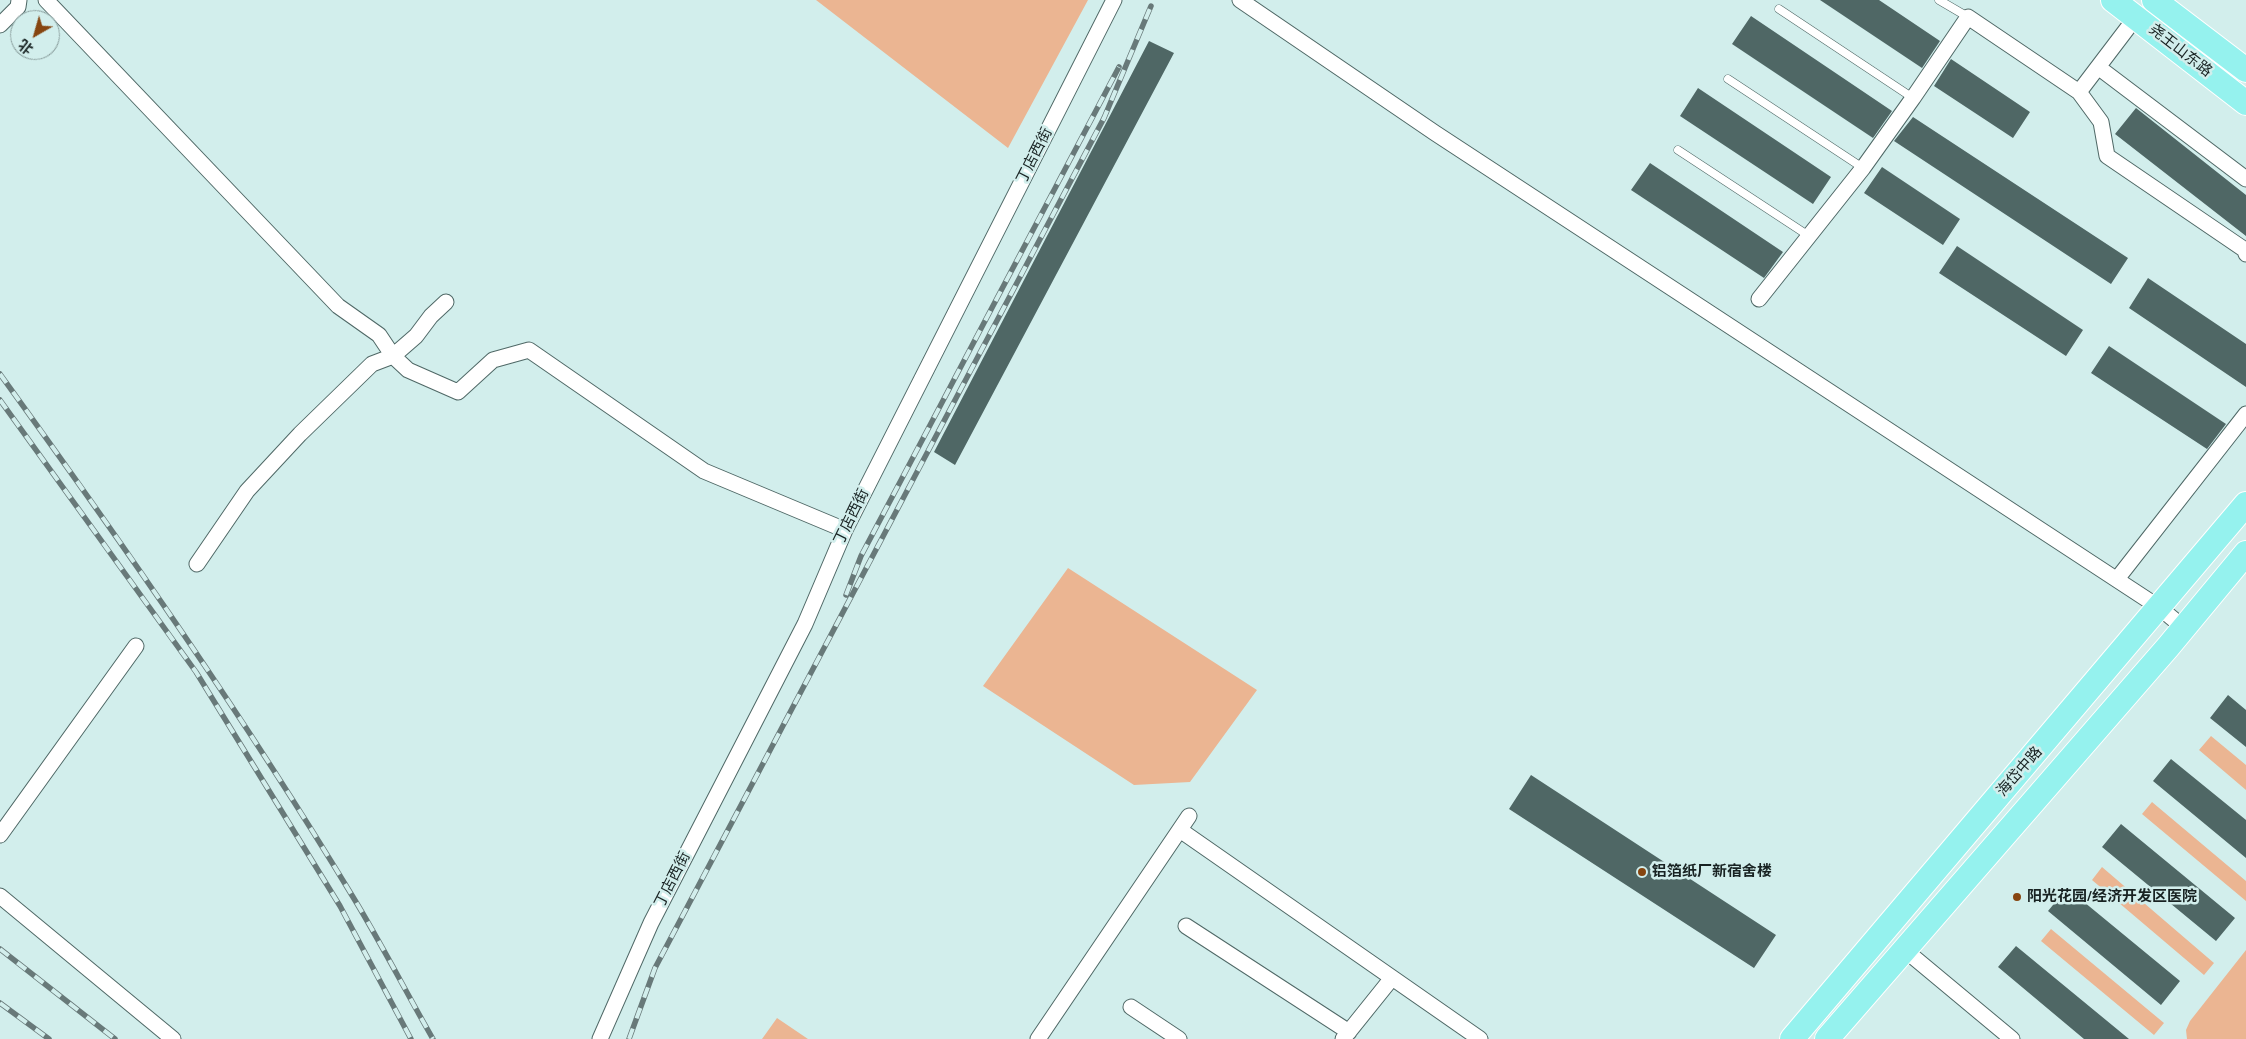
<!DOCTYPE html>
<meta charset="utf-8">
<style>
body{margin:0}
#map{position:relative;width:2246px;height:1039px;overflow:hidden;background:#d2eeec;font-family:"Sofia Sans Condensed","Noto Sans SC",sans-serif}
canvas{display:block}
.north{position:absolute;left:10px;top:10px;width:50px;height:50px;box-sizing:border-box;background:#d2eeec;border:1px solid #889c9b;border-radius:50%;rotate:218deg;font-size:14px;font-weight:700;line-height:20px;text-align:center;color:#182222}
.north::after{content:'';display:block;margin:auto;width:18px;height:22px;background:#864510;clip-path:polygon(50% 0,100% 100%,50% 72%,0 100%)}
</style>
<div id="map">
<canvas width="2246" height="1039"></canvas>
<div class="north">北</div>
</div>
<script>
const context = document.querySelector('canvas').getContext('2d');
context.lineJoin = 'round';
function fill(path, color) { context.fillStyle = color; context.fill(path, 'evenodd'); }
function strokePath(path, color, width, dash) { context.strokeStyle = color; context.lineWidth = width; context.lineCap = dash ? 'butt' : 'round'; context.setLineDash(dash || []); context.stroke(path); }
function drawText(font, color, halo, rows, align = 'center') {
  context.font = font + ' "Sofia Sans Condensed","Noto Sans SC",sans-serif'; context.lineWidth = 5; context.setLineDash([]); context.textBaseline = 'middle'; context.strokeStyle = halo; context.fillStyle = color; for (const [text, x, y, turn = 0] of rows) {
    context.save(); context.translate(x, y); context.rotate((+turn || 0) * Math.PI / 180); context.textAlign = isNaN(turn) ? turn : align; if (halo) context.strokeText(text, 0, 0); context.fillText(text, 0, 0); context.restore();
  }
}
const green = new Path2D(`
 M 816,0 L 1088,0 L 1008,148 Z
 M 1068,568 L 1257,690 L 1190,782 L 1134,785 L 983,686 Z
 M 2211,736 L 2246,765 L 2246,790 L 2199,750 Z
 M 2152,802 L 2246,881 L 2246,901 L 2142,814 Z
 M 2102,867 L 2214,963 L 2204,975 L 2092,880 Z
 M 2051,929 L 2164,1023 L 2154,1035 L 2041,941 Z
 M 2246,950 L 2246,1039 L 2187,1039 L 2186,1030 L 2190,1021 Z
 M 777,1018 L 808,1039 L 762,1039 Z`);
const building = new Path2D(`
 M 1820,0 L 1879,0 L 1940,41 L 1922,68 Z
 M 1751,16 L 1892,111 L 1873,138 L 1732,44 Z
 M 1149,41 L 1174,53 L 955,465 L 934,452 Z
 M 1951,59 L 2030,112 L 2013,138 L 1934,86 Z
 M 1698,88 L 1831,177 L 1813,204 L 1680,116 Z
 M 2136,108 L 2246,195 L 2246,236 L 2115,134 Z
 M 1913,117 L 2128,258 L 2111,284 L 1894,141 Z
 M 1650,163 L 1783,252 L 1764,278 L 1631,190 Z
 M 1882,167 L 1960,219 L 1943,245 L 1864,193 Z
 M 1957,246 L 2083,330 L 2066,356 L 1939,273 Z
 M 2148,278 L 2246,344 L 2246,387 L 2129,308 Z
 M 2109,346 L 2226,424 L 2207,449 L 2091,373 Z
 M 2228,695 L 2246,710 L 2246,747 L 2210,718 Z
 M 2171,759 L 2246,820 L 2246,858 L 2153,781 Z
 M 1531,775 L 1776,935 L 1754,968 L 1509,809 Z
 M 2121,824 L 2235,918 L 2216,941 L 2102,847 Z
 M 2067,888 L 2180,981 L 2161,1005 L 2048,911 Z
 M 2016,946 L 2129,1039 L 2084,1039 L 1998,967 Z`);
const service = new Path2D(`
 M 1939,0 L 1968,17
 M 1779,9 L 1913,98
 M 1728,79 L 1863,168
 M 1678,150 L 1809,236`);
const minor = new Path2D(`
 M 46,0 L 338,306 L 379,335 L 393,356 L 408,370 L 458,392 L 493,360 L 529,350 L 704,471 L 845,530
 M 1240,0 L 1435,133 L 2160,608 L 2184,628
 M 0,25 L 18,7 L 19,0
 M 2098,67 L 2246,179
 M 2079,92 L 2136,17
 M 1759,299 L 1863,168 L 1913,98 L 1968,17 L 2079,92 L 2101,122 L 2107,156 L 2245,250 L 2246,254
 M 197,564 L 247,491 L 300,434 L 372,364 L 393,356 L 416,336 L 431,316 L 446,302
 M 2117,579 L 2246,414
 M 1180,830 L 1480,1039
 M 0,835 L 136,646
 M 0,896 L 173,1039
 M 1186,926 L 1349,1032
 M 1905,950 L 2012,1039
 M 1131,1007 L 1179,1039
 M 600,1039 L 651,923 L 805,624 L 845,530 L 1114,0
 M 1038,1039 L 1189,816
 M 1343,1039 L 1392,978`);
const primary = new Path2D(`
 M 2113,0 L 2246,103
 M 2154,0 L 2246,70
 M 1792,1039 L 2246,504
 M 1827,1039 L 2168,647 L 2246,553`);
const rail = new Path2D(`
 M 0,374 C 123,544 244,717 353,897 C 381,943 406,992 433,1039
 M 0,400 L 196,672 L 340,906 L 411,1039
 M 846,595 L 861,556 L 1119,67
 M 0,949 L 115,1039
 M 0,1003 L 49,1039
 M 629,1039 L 655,968 L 1104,118 L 1151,6`);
const markers = [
 [1642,872,5,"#864510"],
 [2017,897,5,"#864510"]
];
const streetNames = [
 ["尧王山东路",2180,51,38],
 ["丁店西街",1035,156,-63],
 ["丁店西街",852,517,-64],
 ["海岱中路",2020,772,-49],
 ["丁店西街",673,880,-63]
];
const poiNames = [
 ["铝箔纸厂新宿舍楼",1652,872],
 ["阳光花园/经济开发区医院",2027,897]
];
fill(green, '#ebb592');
fill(building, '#4f6765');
strokePath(service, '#4f6866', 9);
strokePath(minor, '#4f6866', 17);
strokePath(primary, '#fff', 26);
strokePath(service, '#fff', 8);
strokePath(minor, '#fff', 15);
strokePath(primary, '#95f2ee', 24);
strokePath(rail, '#687979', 5.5);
strokePath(rail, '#d2eeec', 4, [11]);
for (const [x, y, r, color] of markers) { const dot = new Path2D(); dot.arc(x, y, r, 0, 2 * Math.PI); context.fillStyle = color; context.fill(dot); strokePath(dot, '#d2eeec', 2); }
drawText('15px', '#182222', '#d2eeec', streetNames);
drawText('bold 15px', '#182222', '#d2eeec', poiNames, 'left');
</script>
